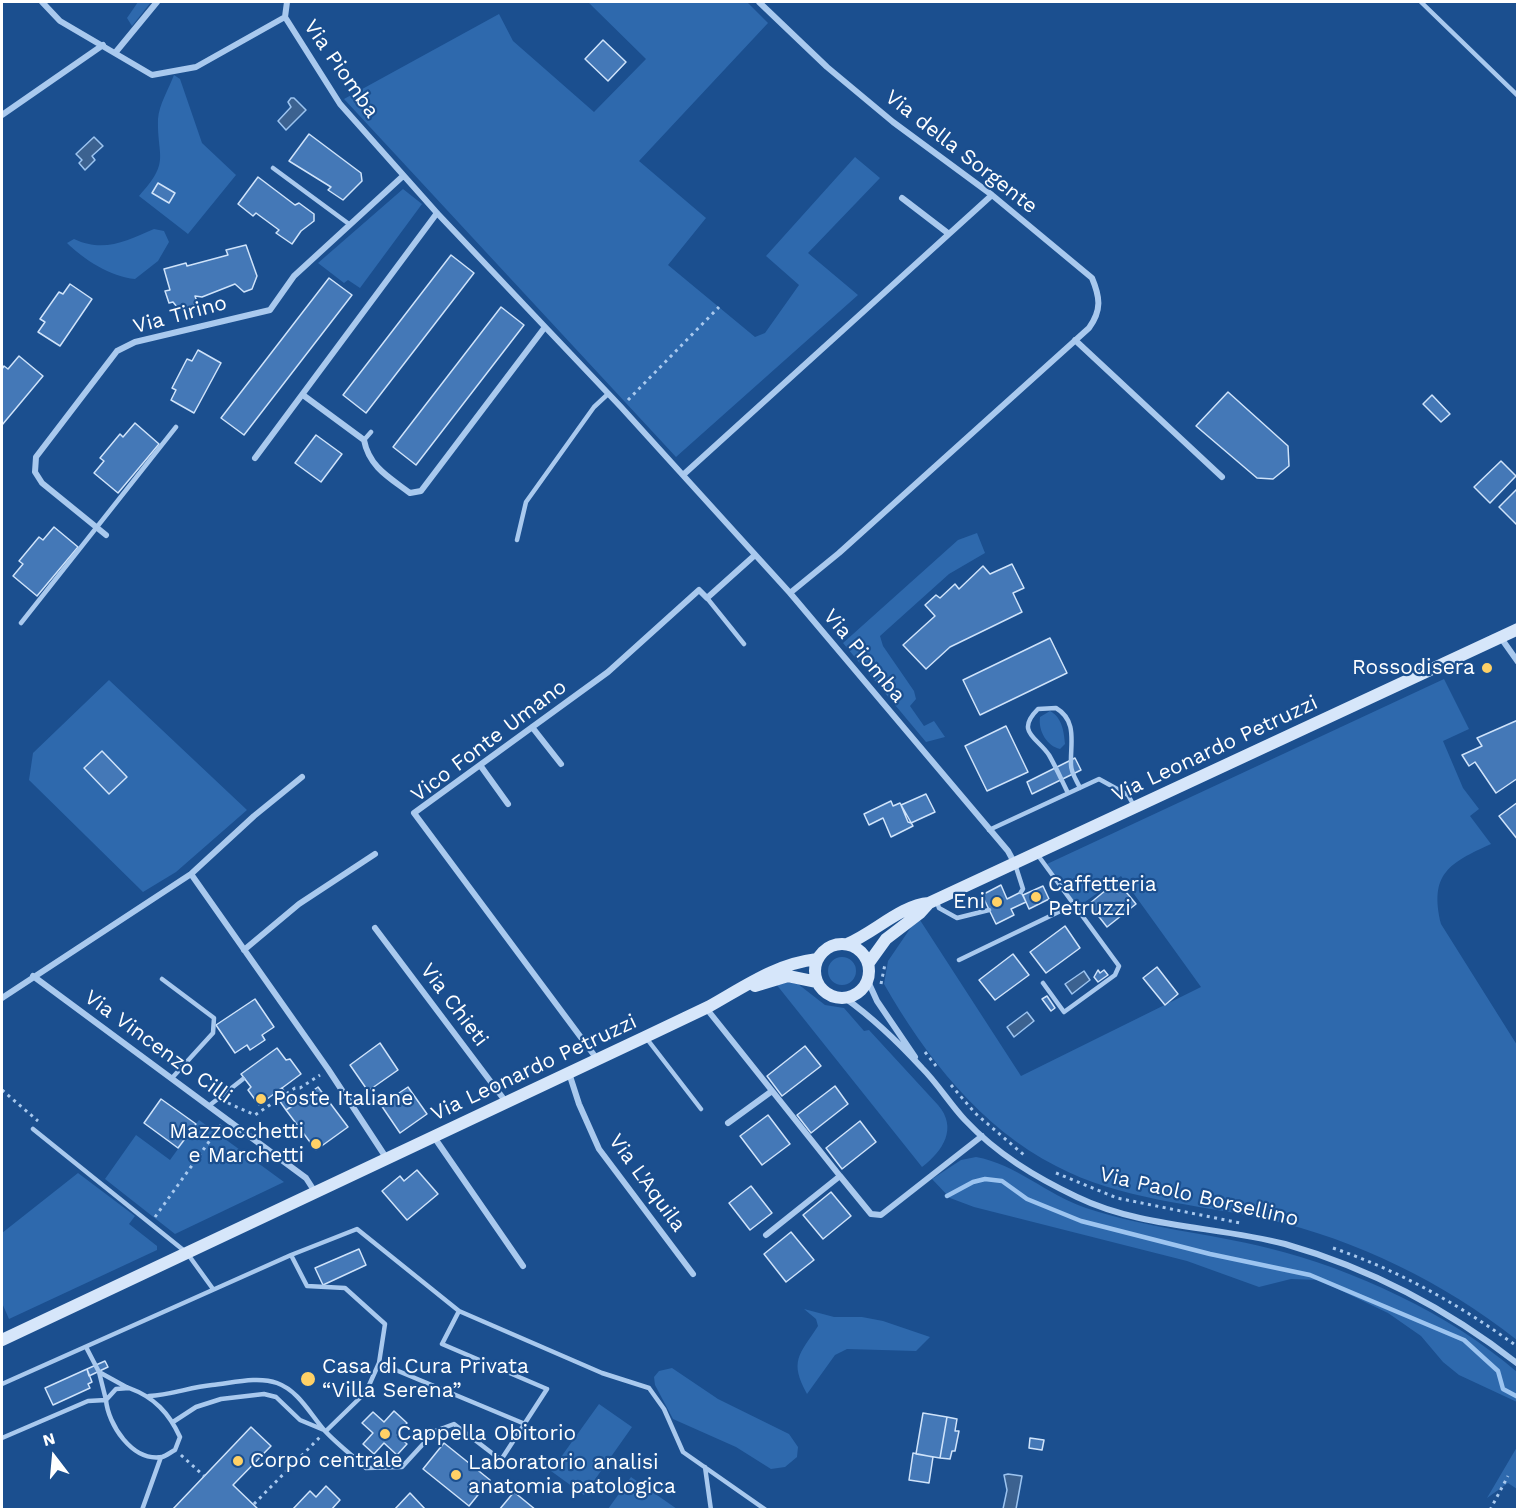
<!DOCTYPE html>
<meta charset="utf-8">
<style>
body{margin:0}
#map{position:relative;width:1519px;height:1511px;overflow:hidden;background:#1b4f8f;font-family:"Work Sans",sans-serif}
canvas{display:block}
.frame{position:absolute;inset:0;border:3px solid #fff;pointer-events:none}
.north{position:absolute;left:24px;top:1427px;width:60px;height:60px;-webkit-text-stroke:4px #1b4f8f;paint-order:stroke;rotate:344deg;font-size:16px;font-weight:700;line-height:24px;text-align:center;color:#fff}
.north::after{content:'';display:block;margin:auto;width:21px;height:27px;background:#fff;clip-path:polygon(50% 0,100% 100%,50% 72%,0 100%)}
</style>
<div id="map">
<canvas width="1519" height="1511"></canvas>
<div class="frame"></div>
<div class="north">N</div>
</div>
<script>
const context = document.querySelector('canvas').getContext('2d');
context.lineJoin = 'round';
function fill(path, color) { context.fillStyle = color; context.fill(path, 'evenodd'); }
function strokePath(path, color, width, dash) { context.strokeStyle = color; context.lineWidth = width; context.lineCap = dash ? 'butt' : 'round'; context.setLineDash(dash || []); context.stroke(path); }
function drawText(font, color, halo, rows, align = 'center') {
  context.font = font + ' "Work Sans",sans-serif'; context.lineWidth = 4.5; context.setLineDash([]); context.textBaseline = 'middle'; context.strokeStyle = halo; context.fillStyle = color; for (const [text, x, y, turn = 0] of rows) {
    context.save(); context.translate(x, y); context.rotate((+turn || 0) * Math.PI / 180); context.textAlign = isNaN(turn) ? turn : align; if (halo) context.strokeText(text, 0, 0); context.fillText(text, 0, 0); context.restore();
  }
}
const green = new Path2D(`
 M 138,2 L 151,2 L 132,26 L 127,18 Z
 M 588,2 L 747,2 L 768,23 L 639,161 L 706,218 L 668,265 L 755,337 L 765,333 L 799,285 L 766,256 L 855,157 L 880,178 L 808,253 L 858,295 L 676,457 L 344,99 L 499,14 L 513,41 L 594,112 L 646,59 Z
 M 174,75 L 180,79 L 202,143 L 236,175 L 188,234 L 139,196 C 171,161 157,158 158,119 C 159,105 169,88 174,75 Z
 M 403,189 L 422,204 L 360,288 L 348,280 L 344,283 L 318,263 Z
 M 154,229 L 164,231 L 169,242 L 158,261 L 135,279 C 111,277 83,259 67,243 L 74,239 C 104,253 126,241 154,229 Z
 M 977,533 L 985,553 L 949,574 L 880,636 L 883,646 L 914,691 L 916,699 L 910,706 L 924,726 L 934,721 L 945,737 L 926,742 L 870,675 L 876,670 L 870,662 L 863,667 L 843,643 L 958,540 Z
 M 1444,679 L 1469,729 L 1443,741 L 1463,788 L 1479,809 L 1470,816 L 1491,844 C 1449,863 1429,874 1441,924 L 1517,1045 L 1517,1340 C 1443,1282 1358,1240 1266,1219 C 1196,1204 1120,1200 1056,1166 C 981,1128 925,1056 884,984 L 888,961 L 918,917 L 1021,1076 L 1201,987 L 1121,876 L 1078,907 L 1047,864 Z
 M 109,680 L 247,810 L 176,872 L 143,892 L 29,780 L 33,753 Z
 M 1050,711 C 1062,717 1064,732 1065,744 L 1060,749 C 1047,746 1038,731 1040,717 Z
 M828 971a14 14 0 1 1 28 0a14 14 0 1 1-28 0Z
 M 781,981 L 798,984 L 825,1005 L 844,1008 L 864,1031 L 869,1030 L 938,1105 C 958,1128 943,1151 922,1167 L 776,984 Z
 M 199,1120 L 284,1182 L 175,1234 L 105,1179 L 136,1135 L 170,1160 Z
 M 976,1157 C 1016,1164 1047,1195 1086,1208 C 1145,1228 1208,1233 1268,1248 C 1354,1269 1450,1314 1517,1372 L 1517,1402 L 1459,1375 L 1443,1362 L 1421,1336 L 1388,1313 L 1319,1280 L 1291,1279 L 1259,1287 L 1187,1261 L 974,1207 L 950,1198 L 932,1179 L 961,1160 Z
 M 78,1173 L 135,1216 L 129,1224 L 157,1246 L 157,1250 L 9,1319 L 2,1303 L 2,1233 Z
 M 804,1309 L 834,1317 L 862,1317 L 883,1321 L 930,1337 L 916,1351 L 847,1349 L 835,1355 L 807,1394 C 789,1361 799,1355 818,1326 L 816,1319 Z
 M 672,1368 L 718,1399 L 789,1434 L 798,1447 L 797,1457 L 785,1467 L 771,1469 L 736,1447 L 673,1419 L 655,1385 L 654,1377 L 659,1371 Z
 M 599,1404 L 632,1427 L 584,1495 L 551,1471 Z
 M 1517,1447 L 1517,1489 L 1508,1483 L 1487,1498 Z
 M 631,1477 L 677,1509 L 608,1509 Z`);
const water = new Path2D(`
 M 291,98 L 294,98 L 306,110 L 286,130 L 278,121 L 291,107 L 288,102 Z
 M 94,137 L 103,146 L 92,156 L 95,160 L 85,170 L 79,163 L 82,160 L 76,154 Z
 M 1084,971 L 1090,980 L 1072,994 L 1065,984 Z
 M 1027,1012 L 1034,1021 L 1014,1037 L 1007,1027 Z
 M 1008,1474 L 1022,1476 L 1016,1509 L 1003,1509 L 1007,1490 L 1004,1475 Z`);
const stream = new Path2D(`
 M 947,1196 L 973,1182 L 985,1179 L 1002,1181 L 1027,1199 L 1081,1221 L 1210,1254 L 1310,1275 L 1464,1340 L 1498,1371 L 1503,1389 L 1518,1397`);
const building = new Path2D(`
 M 603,40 L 626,62 L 608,81 L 585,59 Z
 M 309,134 L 361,173 L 362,181 L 343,200 L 328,190 L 331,187 L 289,161 Z
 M 258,177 L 295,205 L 299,203 L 314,214 L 314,221 L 301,231 L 292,244 L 276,233 L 279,230 L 256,213 L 253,216 L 238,204 Z
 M 158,183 L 175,193 L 169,203 L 152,193 Z
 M 246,245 L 257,276 L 252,289 L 244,292 L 235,284 L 202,297 L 195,296 L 197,302 L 188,310 L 177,307 L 173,302 L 169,303 L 165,291 L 170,290 L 164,269 L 186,263 L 187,266 L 228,255 L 226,250 Z
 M 451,255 L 474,273 L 366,413 L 343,395 Z
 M 329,278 L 352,295 L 244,435 L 221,418 Z
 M 70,284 L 92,299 L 60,346 L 38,332 L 45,322 L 40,319 L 59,292 L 63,294 Z
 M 501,307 L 524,325 L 416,465 L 393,447 Z
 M 198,350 L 221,363 L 194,413 L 171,400 L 176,390 L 172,388 L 187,359 L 192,361 Z
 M 19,356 L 43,376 L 2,425 L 2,369 L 4,366 L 8,369 Z
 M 1228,392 L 1288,446 L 1289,466 L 1273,479 L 1257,478 L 1196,426 Z
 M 1432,395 L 1450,414 L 1441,422 L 1423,404 Z
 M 135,423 L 159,444 L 118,493 L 94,473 L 104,461 L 100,458 L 120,434 L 123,437 Z
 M 316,435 L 342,454 L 321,482 L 295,463 Z
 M 1501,461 L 1516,476 L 1490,503 L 1474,487 Z
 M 1518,488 L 1518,526 L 1499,507 Z
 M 54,527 L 78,547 L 37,596 L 13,576 L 23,564 L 19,561 L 39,537 L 43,540 Z
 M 1012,564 L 1024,588 L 1013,593 L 1022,612 L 950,647 L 926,669 L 903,645 L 935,616 L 925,605 L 936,595 L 940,598 L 955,584 L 959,589 L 983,566 L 990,574 Z
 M 1050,638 L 1067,673 L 980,715 L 963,680 Z
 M 1518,720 L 1518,778 L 1496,793 L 1475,762 L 1469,766 L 1462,755 L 1482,746 L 1477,738 Z
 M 1006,726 L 1028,772 L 987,791 L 965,746 Z
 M 102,751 L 127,777 L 109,794 L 84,768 Z
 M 1075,758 L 1081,770 L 1032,794 L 1027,782 Z
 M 926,794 L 935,812 L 911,823 L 908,822 L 901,805 Z
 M 891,801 L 893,806 L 900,803 L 913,826 L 891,837 L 883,818 L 869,825 L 864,814 Z
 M 1518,802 L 1518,840 L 1499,816 Z
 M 1117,881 L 1136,904 L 1107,927 L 1089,904 Z
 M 1001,885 L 1007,899 L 1021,892 L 1026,902 L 1011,909 L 1014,915 L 996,924 L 982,895 Z
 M 1043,886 L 1049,899 L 1029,909 L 1023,895 Z
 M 1065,926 L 1080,948 L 1046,973 L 1030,952 Z
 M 1013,954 L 1029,975 L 995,1000 L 979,980 Z
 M 1157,967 L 1178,994 L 1165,1005 L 1143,978 Z
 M 1098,970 L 1100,973 L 1104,970 L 1108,975 L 1098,982 L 1094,977 Z
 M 1047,996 L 1055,1008 L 1051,1011 L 1042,999 Z
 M 255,999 L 274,1027 L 262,1035 L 265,1040 L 250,1050 L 247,1045 L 235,1053 L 216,1025 Z
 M 380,1043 L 398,1070 L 368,1091 L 350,1065 Z
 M 805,1046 L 821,1066 L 782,1096 L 767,1076 Z
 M 277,1048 L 286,1060 L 290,1059 L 301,1074 L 259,1105 L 248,1090 L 251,1087 L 241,1074 Z
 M 835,1086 L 848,1104 L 811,1133 L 797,1115 Z
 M 318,1087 L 348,1127 L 316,1150 L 286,1110 Z
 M 408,1087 L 427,1114 L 400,1133 L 381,1105 Z
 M 282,1088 L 294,1105 L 286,1110 L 274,1093 Z
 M 161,1099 L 196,1124 L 178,1148 L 144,1123 Z
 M 768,1115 L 790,1144 L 762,1165 L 740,1136 Z
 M 860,1121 L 876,1142 L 842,1169 L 826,1148 Z
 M 417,1170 L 438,1194 L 407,1220 L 382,1191 L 400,1176 L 404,1181 Z
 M 751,1186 L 772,1213 L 750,1230 L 729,1203 Z
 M 831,1192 L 851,1216 L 823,1239 L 803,1215 Z
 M 791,1232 L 814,1260 L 786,1282 L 764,1254 Z
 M 359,1249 L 366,1265 L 323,1285 L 315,1268 Z
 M 105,1361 L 108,1367 L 89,1376 L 87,1369 Z
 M 87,1369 L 92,1382 L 88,1384 L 90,1388 L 53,1405 L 45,1388 Z
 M 394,1411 L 407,1423 L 397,1435 L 407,1444 L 397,1455 L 384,1443 L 374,1454 L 363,1444 L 373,1433 L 362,1423 L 373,1412 L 384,1422 Z
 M 923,1413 L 947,1417 L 940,1458 L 916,1454 Z
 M 947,1417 L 957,1419 L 955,1431 L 959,1431 L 955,1451 L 952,1451 L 950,1459 L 940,1458 Z
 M 251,1427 L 271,1446 L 233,1485 L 259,1510 L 172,1510 Z
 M 1030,1438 L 1044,1440 L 1042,1450 L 1029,1448 Z
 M 444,1443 L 490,1480 L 469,1506 L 423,1469 Z
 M 913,1453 L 933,1457 L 929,1483 L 909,1480 Z
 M 326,1486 L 340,1500 L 331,1510 L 292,1510 L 310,1491 L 316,1497 Z
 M 514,1492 L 536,1510 L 499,1510 Z
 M 410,1493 L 426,1510 L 394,1510 Z`);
const path = new Path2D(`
 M 628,400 L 719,307
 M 881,984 L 885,964
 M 925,1052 L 936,1066
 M 951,1085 L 975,1113 L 1024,1155
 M 2,1090 L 38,1121
 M 228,1103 L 255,1115 L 295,1088 L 300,1088 L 320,1075
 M 1056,1173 L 1117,1198 L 1240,1223
 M 155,1217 L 221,1125
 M 1333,1248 C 1400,1271 1460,1305 1518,1347
 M 181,1455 L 204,1476
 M 254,1504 L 320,1437
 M 1490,1510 L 1508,1476`);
const lane = new Path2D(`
 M 1421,2 L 1518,96
 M 273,168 L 349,224
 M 364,440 L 371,432
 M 517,540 L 526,502 L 594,407 L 608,394
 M 707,598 L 744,644
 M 21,623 L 176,427
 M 1068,793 C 1062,781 1056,767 1049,755 C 1037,737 1015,732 1038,709 L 1056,708 C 1078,721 1070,744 1071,765 C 1071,773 1077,781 1080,788
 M 989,830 L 1099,779 L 1128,795 L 1134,806
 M 1037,854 L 1119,966 L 1115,975 L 1064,1012 L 1043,983
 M 1015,864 L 1023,889 L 1021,892
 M 937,902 L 939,908 L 957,918 L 989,910
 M 959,960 L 1073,905
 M 162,979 L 214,1018 L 213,1033 L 172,1078
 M 647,1039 L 701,1109
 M 210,1105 L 243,1079
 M 33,1129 L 187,1253 L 213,1289
 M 291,1255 L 307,1286 L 345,1288 L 385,1324 L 379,1363 L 366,1392 L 326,1431
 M 379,1363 L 525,1424
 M 99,1372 L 128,1388
 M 2,1384 L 291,1255 L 357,1229 L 459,1311 L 602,1373 L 649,1388 L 664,1409 L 683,1452 L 766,1510
 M 129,1388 C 154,1397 169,1413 180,1437 L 175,1450 C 171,1452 166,1456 162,1457 C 132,1462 108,1424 106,1400 L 116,1389 Z
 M 149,1396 C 170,1395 191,1387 212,1385 C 232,1383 258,1376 277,1383 C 299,1391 310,1414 325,1431 C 337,1444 353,1456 366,1468 L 402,1467 L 435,1431 L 454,1424 L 501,1460 L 547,1389 L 442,1344 L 459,1311
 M 173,1422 L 196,1407 L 221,1399 L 264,1394 L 276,1397 L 300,1420 L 324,1430
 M 2,1438 L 88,1401 L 106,1400 L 99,1372 L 86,1347
 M 705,1467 L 711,1510
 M 142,1510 L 161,1457`);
const street = new Path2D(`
 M 42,2 L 60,21 L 152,75 L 196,67 L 285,17
 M 759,2 L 827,67 L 893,122 L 992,195 L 1092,278 C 1100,297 1102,310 1089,328 L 839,553 L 790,593
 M 285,17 L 340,104 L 437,213 L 621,407 L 790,593 L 1008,851 L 1015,864
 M 285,17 L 287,2
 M 115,53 L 157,2
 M 2,115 L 103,45
 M 902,198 L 949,234
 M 1075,340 L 1222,477
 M 303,395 L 364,440 C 369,467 390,478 410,493 L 421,491 L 545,327
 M 255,458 L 437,213
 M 683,475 L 992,195
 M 106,535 L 42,483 L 35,472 L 36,457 L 117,351 L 135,342 L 270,310 L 294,276 L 403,176
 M 1501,638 L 1518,662
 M 532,727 L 561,764
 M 480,765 L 508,804
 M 191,874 L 328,1069 L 387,1159
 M 375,928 L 506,1102
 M 244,950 L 299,904 L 375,854
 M 33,976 L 306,1178 L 315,1192
 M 867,979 L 877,1001 L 915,1057
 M 2,998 L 191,874 L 254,816 L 302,777
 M 845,998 C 873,1018 899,1043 922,1068 C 938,1084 950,1104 965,1120 C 997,1154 1035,1177 1077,1197 C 1141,1228 1216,1226 1285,1244 C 1369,1268 1449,1310 1518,1364
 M 706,1008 L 840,1176 L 766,1235
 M 597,1059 L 414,813 L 608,672 L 699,590 L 707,598 L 755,555
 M 569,1073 L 579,1104 L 599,1149 L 693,1274
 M 728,1123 L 772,1091
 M 434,1137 L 523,1266
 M 840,1176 L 871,1214 L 881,1215 L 982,1136`);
const secondary = new Path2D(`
 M 847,944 C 874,933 901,905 929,903 L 1518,629
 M815 971a27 27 0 1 1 54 0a27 27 0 1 1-54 0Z
 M 868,964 L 886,939 L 920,913 L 929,903
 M 755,986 L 788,976 L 817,982
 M 2,1340 L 645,1037 C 666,1027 687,1017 708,1007 C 744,987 775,964 817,959`);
const markers = [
 [1487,668,6,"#ffd166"],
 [1036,897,6,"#ffd166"],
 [997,902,6,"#ffd166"],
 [261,1099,6,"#ffd166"],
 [316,1144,6,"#ffd166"],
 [308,1379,8,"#ffd166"],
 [385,1434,6,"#ffd166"],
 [238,1461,6,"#ffd166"],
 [456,1475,6,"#ffd166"]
];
const streetNames = [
 ["Via Piomba",341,69,55],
 ["Via della Sorgente",961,152,38],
 ["Via Tirino",180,315,-15],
 ["Via Piomba",864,656,50],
 ["Vico Fonte Umano",489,741,-37],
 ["Via Leonardo Petruzzi",1215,749,-25],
 ["Via Chieti",454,1005,53],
 ["Via Vincenzo Cilli",158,1047,36],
 ["Via Leonardo Petruzzi",534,1068,-25],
 ["Via L'Aquila",647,1183,54],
 ["Via Paolo Borsellino",1199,1197,13]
];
const poiNames = [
 ["Rossodisera",1475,668,"right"],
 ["Caffetteria",1048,885],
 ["Petruzzi",1048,909],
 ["Eni",985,902,"right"],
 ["Poste Italiane",273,1099],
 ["Mazzocchetti",304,1132,"right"],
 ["e Marchetti",304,1156,"right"],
 ["Casa di Cura Privata",322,1367],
 ["“Villa Serena”",322,1391],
 ["Cappella Obitorio",397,1434],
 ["Corpo centrale",250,1461],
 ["Laboratorio analisi",468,1463],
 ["anatomia patologica",468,1487]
];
fill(green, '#2e69ad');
fill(water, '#3c6290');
strokePath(water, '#9cc4f0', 1.5);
strokePath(stream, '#9cc4f0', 4.5);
fill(building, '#4478b7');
strokePath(building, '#cfe3fa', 1.5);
strokePath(path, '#a9c9ee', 3, [3, 4.5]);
strokePath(lane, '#a9c9ee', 4.5);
strokePath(street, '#a9c9ee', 6);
strokePath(secondary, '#d6e6fa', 12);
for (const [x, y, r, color] of markers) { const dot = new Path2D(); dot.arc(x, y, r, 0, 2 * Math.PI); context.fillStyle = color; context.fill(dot); strokePath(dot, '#1b4f8f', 2); }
drawText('21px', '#fff', '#1b4f8f', streetNames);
drawText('21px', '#fff', '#1b4f8f', poiNames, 'left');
</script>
